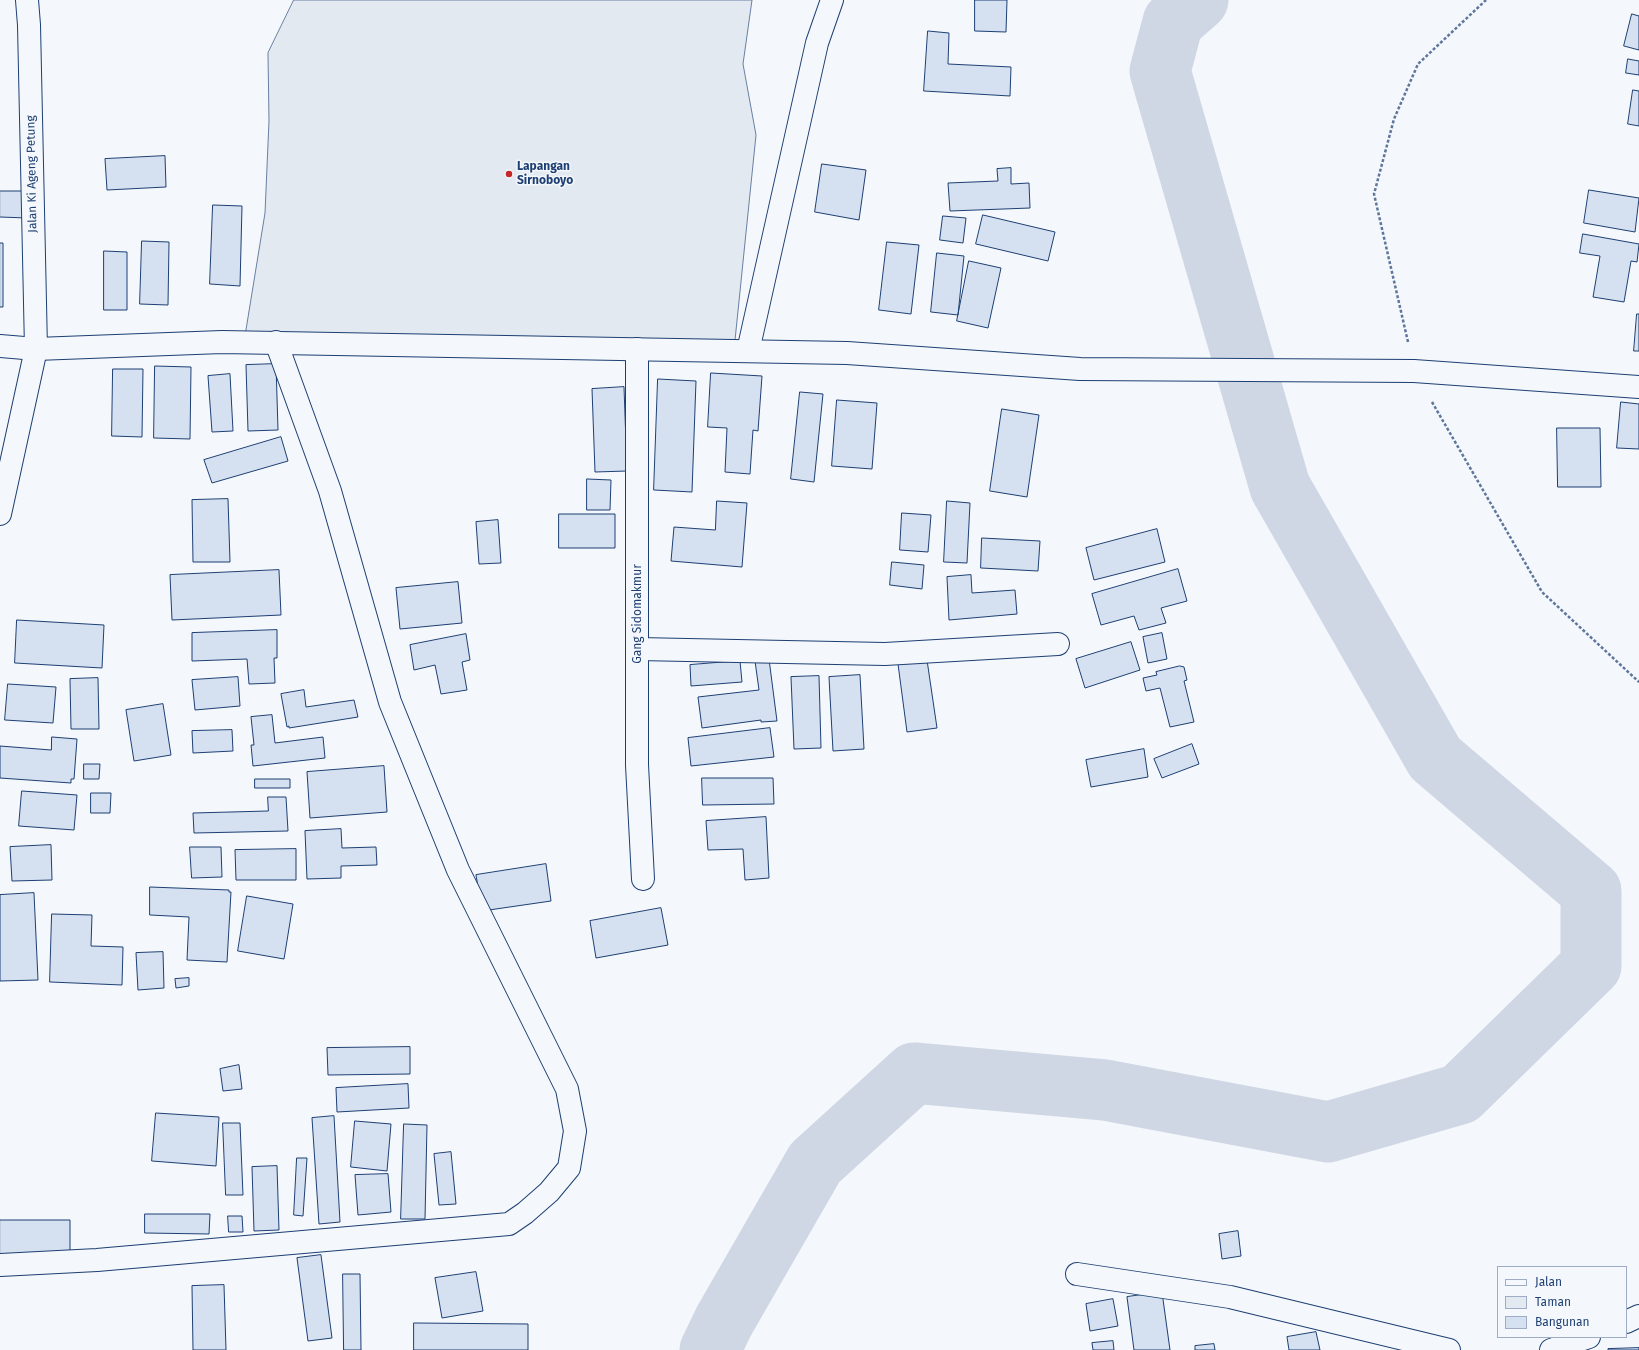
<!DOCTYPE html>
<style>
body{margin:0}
#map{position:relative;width:1639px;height:1350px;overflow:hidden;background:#f4f7fb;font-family:"Fira Sans",sans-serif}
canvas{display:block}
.legend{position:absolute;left:1497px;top:1266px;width:130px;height:72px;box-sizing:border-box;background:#f4f7fb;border:1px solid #9eadc5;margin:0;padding:5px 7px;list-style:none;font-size:12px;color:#1d3f73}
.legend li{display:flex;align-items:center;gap:8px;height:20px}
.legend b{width:20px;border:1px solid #9eadc5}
</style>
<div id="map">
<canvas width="1639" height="1350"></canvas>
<ul class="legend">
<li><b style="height:5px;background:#f4f7fb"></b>Jalan</li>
<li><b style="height:11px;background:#e3e9f0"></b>Taman</li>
<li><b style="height:11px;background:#d5e0f0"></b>Bangunan</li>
</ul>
</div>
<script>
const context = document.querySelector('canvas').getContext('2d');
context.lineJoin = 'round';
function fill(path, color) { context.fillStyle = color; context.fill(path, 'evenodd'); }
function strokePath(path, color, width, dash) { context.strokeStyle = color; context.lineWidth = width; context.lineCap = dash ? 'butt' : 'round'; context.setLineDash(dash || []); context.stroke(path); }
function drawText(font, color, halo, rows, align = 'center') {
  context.font = font + ' "Fira Sans",sans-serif'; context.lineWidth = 3; context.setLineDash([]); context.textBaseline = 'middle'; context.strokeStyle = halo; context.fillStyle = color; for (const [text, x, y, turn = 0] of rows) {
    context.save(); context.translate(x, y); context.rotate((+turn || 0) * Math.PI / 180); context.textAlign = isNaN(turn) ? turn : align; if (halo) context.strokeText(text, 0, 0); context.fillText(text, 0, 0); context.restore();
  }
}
const green = new Path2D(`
 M 294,0 L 752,0 L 743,64 L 756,135 L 734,350 L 244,342 L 265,213 L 269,121 L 268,53 Z`);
const river = new Path2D(`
 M 710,1350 L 724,1321 L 815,1163 L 914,1073 L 1105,1090 L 1328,1132 L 1460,1094 L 1591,966 L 1591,891 L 1435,758 L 1280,487 L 1160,71 L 1173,22 L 1198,0`);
const building = new Path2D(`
 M 975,0 L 1007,0 L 1006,32 L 975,31 Z
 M 1632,14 L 1639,16 L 1639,50 L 1624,46 Z
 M 928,31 L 949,33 L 948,64 L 1011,67 L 1010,96 L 924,91 Z
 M 1628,59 L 1639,61 L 1639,75 L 1626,73 Z
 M 1633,90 L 1639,91 L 1639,126 L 1628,124 Z
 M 165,156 L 166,187 L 107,190 L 105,159 Z
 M 822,164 L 866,170 L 859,220 L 815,212 Z
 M 1011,168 L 1011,184 L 1029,183 L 1030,208 L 950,211 L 948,183 L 998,181 L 997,169 Z
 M 1589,190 L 1639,198 L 1635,232 L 1584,223 Z
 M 0,191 L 28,191 L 27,218 L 0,217 Z
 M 213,205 L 242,206 L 240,286 L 210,284 Z
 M 983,215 L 1055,232 L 1048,261 L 976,244 Z
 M 943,216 L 966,218 L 963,243 L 940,240 Z
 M 1583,234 L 1639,244 L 1637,262 L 1631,261 L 1624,302 L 1593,297 L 1600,256 L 1580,253 Z
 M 142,241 L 169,242 L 168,305 L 140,304 Z
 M 887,242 L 919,245 L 911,314 L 879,310 Z
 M 0,243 L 3,243 L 3,307 L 0,307 Z
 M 104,251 L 127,252 L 127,310 L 104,310 Z
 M 937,253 L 964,256 L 958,315 L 931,312 Z
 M 969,261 L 1001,268 L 988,328 L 957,321 Z
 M 1637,314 L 1639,314 L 1639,351 L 1634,351 Z
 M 276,364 L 278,430 L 248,431 L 246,365 Z
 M 155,366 L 191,367 L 190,439 L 154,438 Z
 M 113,369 L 143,369 L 142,437 L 112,436 Z
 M 711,373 L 762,376 L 758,431 L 753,430 L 750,474 L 725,472 L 727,428 L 708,427 Z
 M 230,374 L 233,431 L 212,432 L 208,376 Z
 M 658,379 L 696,381 L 692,492 L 654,490 Z
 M 624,387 L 627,471 L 595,472 L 592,389 Z
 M 800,392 L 823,394 L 814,482 L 791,479 Z
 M 837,400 L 877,403 L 872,469 L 832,466 Z
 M 1621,402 L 1639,404 L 1639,449 L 1617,448 Z
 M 1002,409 L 1039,415 L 1027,497 L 990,491 Z
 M 1557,428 L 1600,428 L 1601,487 L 1558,487 Z
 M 281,437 L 288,461 L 212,483 L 204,460 Z
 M 587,479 L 611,480 L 610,510 L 587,510 Z
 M 228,499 L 230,562 L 193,562 L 192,500 Z
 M 717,501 L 747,503 L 742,567 L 671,561 L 674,527 L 715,530 Z
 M 947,501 L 970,503 L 967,563 L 944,562 Z
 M 902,513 L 931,515 L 928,552 L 900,550 Z
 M 559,514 L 615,514 L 615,548 L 559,548 Z
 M 498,520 L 501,563 L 479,564 L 476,522 Z
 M 1157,529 L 1165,562 L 1094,580 L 1086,548 Z
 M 982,538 L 1040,541 L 1038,571 L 981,568 Z
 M 892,562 L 924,565 L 922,589 L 890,585 Z
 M 1178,569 L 1187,601 L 1161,608 L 1166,623 L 1139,630 L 1134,616 L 1101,625 L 1092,594 Z
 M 279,570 L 281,615 L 172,620 L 170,575 Z
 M 971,575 L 972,593 L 1015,590 L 1017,614 L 949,620 L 947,577 Z
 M 458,582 L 462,623 L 400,629 L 396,588 Z
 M 17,620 L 104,625 L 102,668 L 15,663 Z
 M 277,630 L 277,658 L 274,658 L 275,683 L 249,684 L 247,659 L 192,661 L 192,633 Z
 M 1162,633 L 1167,659 L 1148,663 L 1143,637 Z
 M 466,634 L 470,660 L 462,662 L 467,690 L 441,694 L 435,665 L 414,670 L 410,645 Z
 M 1131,642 L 1140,670 L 1085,688 L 1076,659 Z
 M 769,659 L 777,721 L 761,722 L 761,720 L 702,728 L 698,697 L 759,690 L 755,661 Z
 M 927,660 L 937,728 L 907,732 L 898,664 Z
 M 740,661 L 742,682 L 691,686 L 690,665 Z
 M 1180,666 L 1184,667 L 1187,680 L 1184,681 L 1194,722 L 1170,727 L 1160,688 L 1146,691 L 1143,678 L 1157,675 L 1156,672 Z
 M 860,675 L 864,749 L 833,751 L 829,677 Z
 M 819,676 L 821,748 L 794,749 L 791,677 Z
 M 238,677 L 240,706 L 195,710 L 192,680 Z
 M 98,678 L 99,729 L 71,729 L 70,679 Z
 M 8,684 L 56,687 L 53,723 L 5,720 Z
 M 304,690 L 306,707 L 354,700 L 358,717 L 289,728 L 289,726 L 287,727 L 281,694 Z
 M 163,704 L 171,755 L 134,761 L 126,710 Z
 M 272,715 L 275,743 L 323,737 L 325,758 L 253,766 L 251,745 L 254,745 L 251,717 Z
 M 770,728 L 774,757 L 691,766 L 688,738 Z
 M 232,730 L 233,751 L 193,753 L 192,731 Z
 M 52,737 L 77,739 L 74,779 L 71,779 L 71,783 L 0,778 L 0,746 L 51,750 Z
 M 1192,744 L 1199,764 L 1162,778 L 1154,759 Z
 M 1144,749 L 1148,777 L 1091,787 L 1086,760 Z
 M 84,764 L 100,764 L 99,779 L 84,779 Z
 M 384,766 L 387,812 L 310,818 L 307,772 Z
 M 702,778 L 773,778 L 774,804 L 703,805 Z
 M 255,779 L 290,779 L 290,788 L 255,788 Z
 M 22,791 L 77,795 L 74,830 L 19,826 Z
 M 91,793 L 111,793 L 110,813 L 91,813 Z
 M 268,797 L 286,797 L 288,831 L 194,833 L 193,813 L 268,811 Z
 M 766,817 L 769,878 L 745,880 L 743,849 L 708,850 L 706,821 Z
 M 341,829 L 342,848 L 376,847 L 377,865 L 341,866 L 341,878 L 307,879 L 305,831 Z
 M 51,845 L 52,880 L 12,881 L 10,847 Z
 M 190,847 L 221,847 L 222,877 L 192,878 Z
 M 296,849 L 296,880 L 236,880 L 235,850 Z
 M 546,864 L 551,901 L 482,911 L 476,875 Z
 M 150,887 L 229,890 L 229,892 L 231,892 L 227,962 L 187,960 L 189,917 L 150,915 Z
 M 34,893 L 38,980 L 0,981 L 0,895 Z
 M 247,896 L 293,904 L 284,959 L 238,951 Z
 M 661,908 L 668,945 L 596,958 L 590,921 Z
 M 52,914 L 92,915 L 91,946 L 123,947 L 122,985 L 50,982 Z
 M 163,952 L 164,988 L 138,990 L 136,953 Z
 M 189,978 L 189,986 L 176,988 L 175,979 Z
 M 410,1047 L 410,1074 L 328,1075 L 327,1048 Z
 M 239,1065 L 242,1089 L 223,1091 L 220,1069 Z
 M 408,1084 L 409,1108 L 337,1112 L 336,1088 Z
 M 156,1113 L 219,1117 L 216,1166 L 152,1161 Z
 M 334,1116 L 340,1222 L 319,1224 L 312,1118 Z
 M 355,1121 L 391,1124 L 387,1171 L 351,1167 Z
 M 223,1123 L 240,1123 L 243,1195 L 226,1195 Z
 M 404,1124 L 427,1125 L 425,1219 L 401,1219 Z
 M 451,1152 L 456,1204 L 439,1205 L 434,1154 Z
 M 297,1158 L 307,1158 L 303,1216 L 294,1215 Z
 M 277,1166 L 279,1230 L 254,1231 L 252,1167 Z
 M 388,1174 L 391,1212 L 358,1215 L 355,1175 Z
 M 145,1214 L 210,1214 L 209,1234 L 145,1233 Z
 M 228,1216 L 242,1216 L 243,1232 L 229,1232 Z
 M 0,1220 L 70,1220 L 70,1255 L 0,1255 Z
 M 1238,1231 L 1241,1256 L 1222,1259 L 1219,1234 Z
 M 321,1255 L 332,1338 L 308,1341 L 297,1258 Z
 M 476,1272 L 483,1311 L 442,1318 L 435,1278 Z
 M 343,1274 L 360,1274 L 361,1350 L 344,1350 Z
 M 224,1285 L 226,1350 L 193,1350 L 192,1286 Z
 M 1162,1292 L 1170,1350 L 1134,1350 L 1127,1297 Z
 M 1113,1299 L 1118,1326 L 1090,1331 L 1086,1304 Z
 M 414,1323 L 528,1324 L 528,1350 L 414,1350 Z
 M 1316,1332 L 1320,1350 L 1289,1350 L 1287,1337 Z
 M 1113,1341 L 1114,1350 L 1093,1350 L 1092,1343 Z
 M 1214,1344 L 1215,1350 L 1195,1350 L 1195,1346 Z
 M 1639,1348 L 1639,1350 L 1608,1350 L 1608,1349 Z`);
const path = new Path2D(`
 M 1408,342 L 1374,194 L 1394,119 L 1418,64 L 1486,0
 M 1432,402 L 1542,592 L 1639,682`);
const street = new Path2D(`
 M 637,349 L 637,765 L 643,879
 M 748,351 L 817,43 L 832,0
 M 0,514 L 36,349 L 29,25 L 27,0
 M 638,649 L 885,654 L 1058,644
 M 0,1265 L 97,1260 L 509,1224 L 525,1213 L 549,1192 L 569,1168 L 575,1131 L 567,1089 L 458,870 L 390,702 L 330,491 L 276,342
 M 1077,1274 L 1230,1297 L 1449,1350
 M 1626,1322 L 1639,1316
 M 1551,1350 L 1589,1337`);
const secondary = new Path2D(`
 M 0,346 L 36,349 L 222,342 L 847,353 L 1080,369 L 1414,371 L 1639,387`);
const markers = [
 [509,174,4,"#c62828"]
];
const poiNames = [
 ["Lapangan",517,167],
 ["Sirnoboyo",517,181]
];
const streetNames = [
 ["Jalan Ki Ageng Petung",32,174,-91],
 ["Gang Sidomakmur",638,614,-90]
];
fill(green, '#e3e9f0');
strokePath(green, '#687fa3', 1);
strokePath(river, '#cfd7e4', 61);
fill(building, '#d5e0f0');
strokePath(building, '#1d3f73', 1);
strokePath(street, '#1d3f73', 24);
strokePath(secondary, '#1d3f73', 24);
strokePath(path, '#5e769c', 2.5, [3, 2]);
strokePath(street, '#f4f7fb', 22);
strokePath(secondary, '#f4f7fb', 22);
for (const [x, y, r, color] of markers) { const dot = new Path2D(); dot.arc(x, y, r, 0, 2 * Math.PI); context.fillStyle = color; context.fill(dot); strokePath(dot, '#f4f7fb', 1.5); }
drawText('bold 12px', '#1d3f73', '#f4f7fb', poiNames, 'left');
drawText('12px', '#1d3f73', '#f4f7fb', streetNames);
</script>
